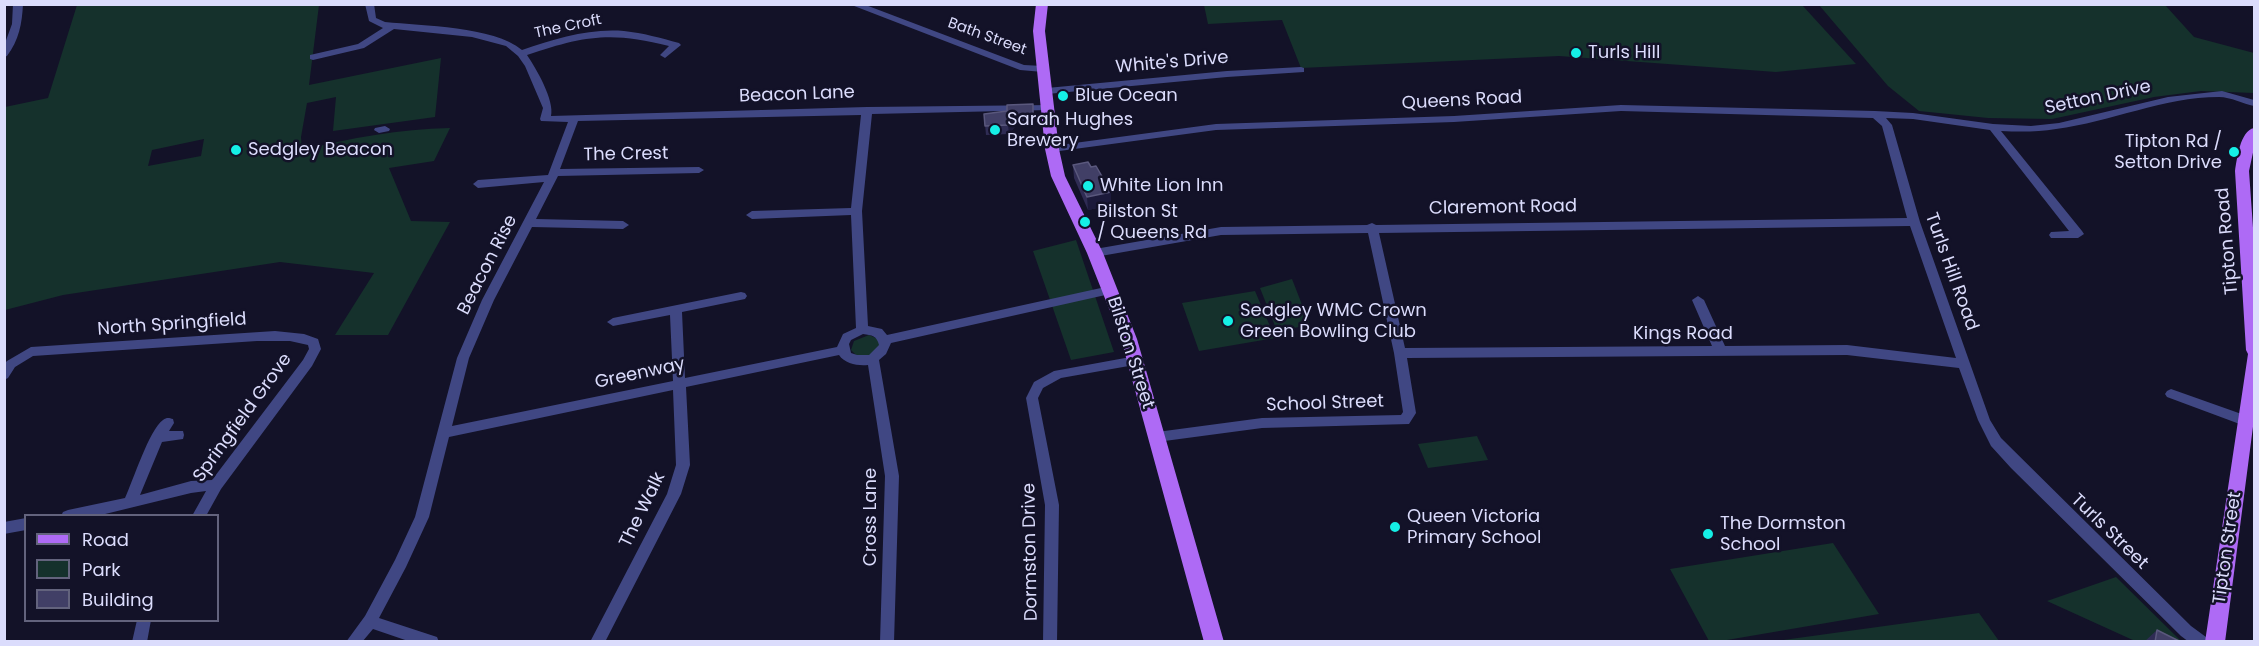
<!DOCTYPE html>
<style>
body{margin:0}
#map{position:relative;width:2259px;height:646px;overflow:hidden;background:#131228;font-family:Poppins,sans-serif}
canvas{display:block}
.frame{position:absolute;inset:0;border:6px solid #dbdcfc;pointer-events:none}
.legend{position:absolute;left:24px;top:514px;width:195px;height:108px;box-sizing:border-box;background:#131228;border:2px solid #63637d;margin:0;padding:8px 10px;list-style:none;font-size:18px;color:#dbdcfc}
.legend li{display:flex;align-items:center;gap:12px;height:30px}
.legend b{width:30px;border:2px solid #63637d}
</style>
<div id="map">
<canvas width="2259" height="646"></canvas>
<div class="frame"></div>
<ul class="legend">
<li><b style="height:8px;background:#ae6af5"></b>Road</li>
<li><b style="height:16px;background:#15312c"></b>Park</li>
<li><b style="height:16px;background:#413f66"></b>Building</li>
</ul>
</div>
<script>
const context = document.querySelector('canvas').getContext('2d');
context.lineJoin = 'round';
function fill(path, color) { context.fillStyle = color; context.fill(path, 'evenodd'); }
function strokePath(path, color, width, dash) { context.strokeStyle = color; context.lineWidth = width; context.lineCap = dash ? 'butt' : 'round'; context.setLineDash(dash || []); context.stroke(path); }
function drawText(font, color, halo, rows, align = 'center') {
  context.font = font + ' Poppins,sans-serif'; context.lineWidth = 5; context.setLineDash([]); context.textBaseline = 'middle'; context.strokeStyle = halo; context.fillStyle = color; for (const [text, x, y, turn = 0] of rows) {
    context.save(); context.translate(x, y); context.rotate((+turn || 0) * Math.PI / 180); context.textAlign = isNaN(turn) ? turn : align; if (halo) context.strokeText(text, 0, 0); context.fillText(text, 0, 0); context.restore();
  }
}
const green = new Path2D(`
 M 77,5 L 319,5 L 309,85 L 441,58 L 435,117 L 333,131 L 336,97 L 307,103 L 301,137 L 302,150 C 351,138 399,129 450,128 L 434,161 L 389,168 L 411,221 L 450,222 L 388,335 L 335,335 L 374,273 L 280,262 L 63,295 L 5,310 L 5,107 L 48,98 ZM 204,139 L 201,156 L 148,166 L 152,150 Z
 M 1204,5 L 1802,5 L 1856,64 L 1776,72 L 1559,56 L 1301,68 L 1282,20 L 1208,24 Z
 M 1819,5 L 2165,5 L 2194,37 L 2254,53 L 2254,93 L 2201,91 L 2154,97 L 2052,119 L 1988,118 L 1919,111 L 1888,86 Z
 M 1076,240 L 1114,352 L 1071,360 L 1033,251 Z
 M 1292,279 L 1310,325 L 1277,331 L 1260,288 Z
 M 1255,291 L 1275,338 L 1199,351 L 1182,303 Z
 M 869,335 L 878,339 L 880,343 L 877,352 L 867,356 L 856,355 L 851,350 L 854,341 Z
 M 1477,436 L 1488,460 L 1428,468 L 1418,444 Z
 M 1833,543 L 1879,614 L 1721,641 L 1709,641 L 1670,569 Z
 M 2116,577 L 2181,641 L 2135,641 L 2047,601 Z
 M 1979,613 L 1999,641 L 1776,641 Z`);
const minor = new Path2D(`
 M 13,4 L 23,4 C 22,24 19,40 7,56 L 4,57 L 4,46 L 12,24 Z
 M 365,4 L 374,4 L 376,18 L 385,22 C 423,26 493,26 522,50 C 555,39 589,28 624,31 C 643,33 661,38 679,43 L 681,45 L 665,58 L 660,55 L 669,46 C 611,31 583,36 527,55 C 536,68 555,101 551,116 L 867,107 L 1053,105 L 1054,107 L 1049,110 L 872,114 L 862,211 L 868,326 L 882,329 L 887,335 L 1110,286 L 1116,290 L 1110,294 L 891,343 L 886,354 L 879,360 L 899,476 L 894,642 L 880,642 L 885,476 L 868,365 C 858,366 845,364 839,355 L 686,387 L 690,465 L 681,494 L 605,642 L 590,642 L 667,494 L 676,465 L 673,390 L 449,437 L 429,517 L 406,567 L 379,618 L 437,637 L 439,642 L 411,642 L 373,629 L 362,642 L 346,642 L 365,616 L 395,560 L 415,517 L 457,358 L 482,300 L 544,182 L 478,188 L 473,184 L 478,180 L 548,175 L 568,122 L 541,121 L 540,119 L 543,108 L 525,66 L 518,56 L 506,46 L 472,37 L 394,29 L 364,48 L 313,60 L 310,59 L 310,55 L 358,44 L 383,28 L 369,21 ZM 861,115 L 851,208 L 752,211 L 746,215 L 752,219 L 851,215 L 856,328 L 843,334 L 837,347 L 685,378 L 682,312 L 745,299 L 747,296 L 745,293 L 741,292 L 613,318 L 607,322 L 613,326 L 670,315 L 673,381 L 452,426 L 469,358 L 494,300 L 532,227 L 623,229 L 629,225 L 623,221 L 536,219 L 558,176 L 699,173 L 704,170 L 699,167 L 560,169 L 578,121 ZM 863,334 C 872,335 877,336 879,345 L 869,355 L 857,355 L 851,353 L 849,344 L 851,340 Z
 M 1301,67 L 1304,68 L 1304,72 L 1227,77 L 1047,94 L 1042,91 L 1047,88 L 1227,71 Z
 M 2222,91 L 2254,100 L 2254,106 C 2243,104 2231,97 2219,97 C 2163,97 2111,122 2056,129 C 2038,132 2020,132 2001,131 L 2082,231 L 2084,234 L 2078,238 L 2051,238 L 2049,235 L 2051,232 L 2069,231 L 1990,130 L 1913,119 L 1886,118 L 1892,125 L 1920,222 L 1990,420 L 2001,438 L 2191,626 L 2206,637 L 2208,642 L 2189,642 L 2181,636 L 2011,468 L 1991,446 L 1978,420 L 1959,368 L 1847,355 L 1407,358 L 1416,413 L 1409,424 L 1262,428 L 1157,442 L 1152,441 L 1150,437 L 1152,433 L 1157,432 L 1262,418 L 1401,415 L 1403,412 L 1394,353 L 1368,233 L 1221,235 L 1095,257 L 1089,253 L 1095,249 L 1221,227 L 1367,225 L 1372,223 L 1376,225 L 1907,218 L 1882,126 L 1873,118 L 1621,111 L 1454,122 L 1216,130 L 1052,152 L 1047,149 L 1052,146 L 1216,124 L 1454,116 L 1621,105 L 1875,111 L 1913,113 L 1993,124 L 2031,126 L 2059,123 L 2168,97 ZM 1910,226 L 1956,358 L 1847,345 L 1725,346 L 1704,300 L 1698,296 L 1692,300 L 1712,346 L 1405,348 L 1379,233 Z
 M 385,126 L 390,129 L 389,131 L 379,133 L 374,130 L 375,128 Z
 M 275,331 L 304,334 L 318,339 L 321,349 L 312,366 L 221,489 L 206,516 L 192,516 L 206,491 L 191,493 L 97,516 L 61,516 L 63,512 L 68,510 L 125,498 C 133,481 149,430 163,420 C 167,417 169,418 173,419 L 174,423 L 169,431 L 183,431 L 184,435 L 183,439 L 162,442 L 140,495 L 191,481 L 212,480 L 303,360 L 309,349 L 308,345 L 290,341 L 257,341 L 33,356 L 15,367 L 8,378 L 4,380 L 4,364 L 7,361 L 31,347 Z
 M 1136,356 L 1140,358 L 1142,361 L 1140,364 L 1061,378 L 1043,388 L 1038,398 L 1059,505 L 1057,642 L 1043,642 L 1045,505 L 1026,398 L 1034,382 L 1054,371 Z
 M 2171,389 L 2250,417 L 2251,421 L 2250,425 L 2245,426 L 2167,397 L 2165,394 L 2167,391 Z
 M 26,518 L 26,530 L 4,534 L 4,522 Z
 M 137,620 L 151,620 L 147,642 L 132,642 Z`);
const tertiary = new Path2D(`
 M 849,4 L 863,4 L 1024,65 L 1043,66 L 1048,69 L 1043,72 L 1020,70 Z`);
const primary = new Path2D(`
 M 1036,4 L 1048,4 L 1045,31 L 1059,149 L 1065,176 L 1103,253 L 1137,339 L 1224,642 L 1204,642 L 1121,339 L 1087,253 L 1051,176 L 1045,149 L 1033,31 Z
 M 2254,128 L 2254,148 L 2249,171 L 2254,242 L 2254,419 L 2225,642 L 2205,642 L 2248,354 L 2246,350 L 2235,171 C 2237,159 2240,131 2254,128 Z`);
const wall = new Path2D(`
 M 1033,104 L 1034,123 L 1017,124 L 1009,134 L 986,135 L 984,114 L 1007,111 Z
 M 1073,165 L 1111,205 L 1088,210 L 1074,178 Z
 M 2157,630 L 2181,642 L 2144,642 Z`);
const shadedWall = new Path2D(`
 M 1016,116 L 1017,124 L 1009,134 L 1008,125 Z
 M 1111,192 L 1111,205 L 1088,210 L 1087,197 Z`);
const building = new Path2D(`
 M 1033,104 L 1033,115 L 1016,116 L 1008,125 L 985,126 L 984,114 L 1007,111 L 1007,105 Z
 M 1088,162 L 1091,167 L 1096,166 L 1111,192 L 1087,197 L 1073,165 Z
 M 2157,630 L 2181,642 L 2155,642 Z`);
const markers = [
 [1576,53,6,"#15efe6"],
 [1063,96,6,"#15efe6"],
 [995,130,6,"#15efe6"],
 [236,150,6,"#15efe6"],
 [2234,152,6,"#15efe6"],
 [1088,186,6,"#15efe6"],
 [1085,222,6,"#15efe6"],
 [1228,321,6,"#15efe6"],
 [1395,527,6,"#15efe6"],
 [1708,534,6,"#15efe6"]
];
const farStreetnames = [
 ["The Croft",568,27,-12],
 ["Bath Street",987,37,20]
];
const poiNames = [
 ["Turls Hill",1588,53],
 ["Blue Ocean",1075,96],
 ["Sarah Hughes",1007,120],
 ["Brewery",1007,141],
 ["Tipton Rd /",2222,142,"right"],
 ["Setton Drive",2222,163,"right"],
 ["Sedgley Beacon",248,150],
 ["White Lion Inn",1100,186],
 ["Bilston St",1097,212],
 ["/ Queens Rd",1097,233],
 ["Sedgley WMC Crown",1240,311],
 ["Green Bowling Club",1240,332],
 ["Queen Victoria",1407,517],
 ["Primary School",1407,538],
 ["The Dormston",1720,524],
 ["School",1720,545]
];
const streetNames = [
 ["White's Drive",1172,63,-5],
 ["Beacon Lane",797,95,-2],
 ["Setton Drive",2098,98,-12],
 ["Queens Road",1462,101,-3],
 ["The Crest",626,155,-1],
 ["Claremont Road",1503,208,-1],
 ["Tipton Road",2228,241,-95],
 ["Beacon Rise",488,265,-63],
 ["Turls Hill Road",1951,272,70],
 ["North Springfield",172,325,-4],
 ["Kings Road",1683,334],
 ["Bilston Street",1130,353,72],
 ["Greenway",640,374,-12],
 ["School Street",1325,404,-2],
 ["Springfield Grove",243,418,-54],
 ["The Walk",643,510,-64],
 ["Cross Lane",871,517,-90],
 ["Turls Street",2109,532,44],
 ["Tipton Street",2228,548,-82],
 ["Dormston Drive",1031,552,-91]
];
fill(green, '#15312c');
fill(minor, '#404783');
fill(tertiary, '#404783');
fill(primary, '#ae6af5');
fill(wall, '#2f2c54');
fill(shadedWall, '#1c1a3b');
fill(building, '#413f66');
strokePath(building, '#5a587d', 1.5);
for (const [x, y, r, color] of markers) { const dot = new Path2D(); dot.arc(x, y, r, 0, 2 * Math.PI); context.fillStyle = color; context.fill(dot); strokePath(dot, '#131228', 2); }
drawText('15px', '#dbdcfc', '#131228', farStreetnames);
drawText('18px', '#dbdcfc', '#131228', poiNames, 'left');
drawText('18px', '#dbdcfc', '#131228', streetNames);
</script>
